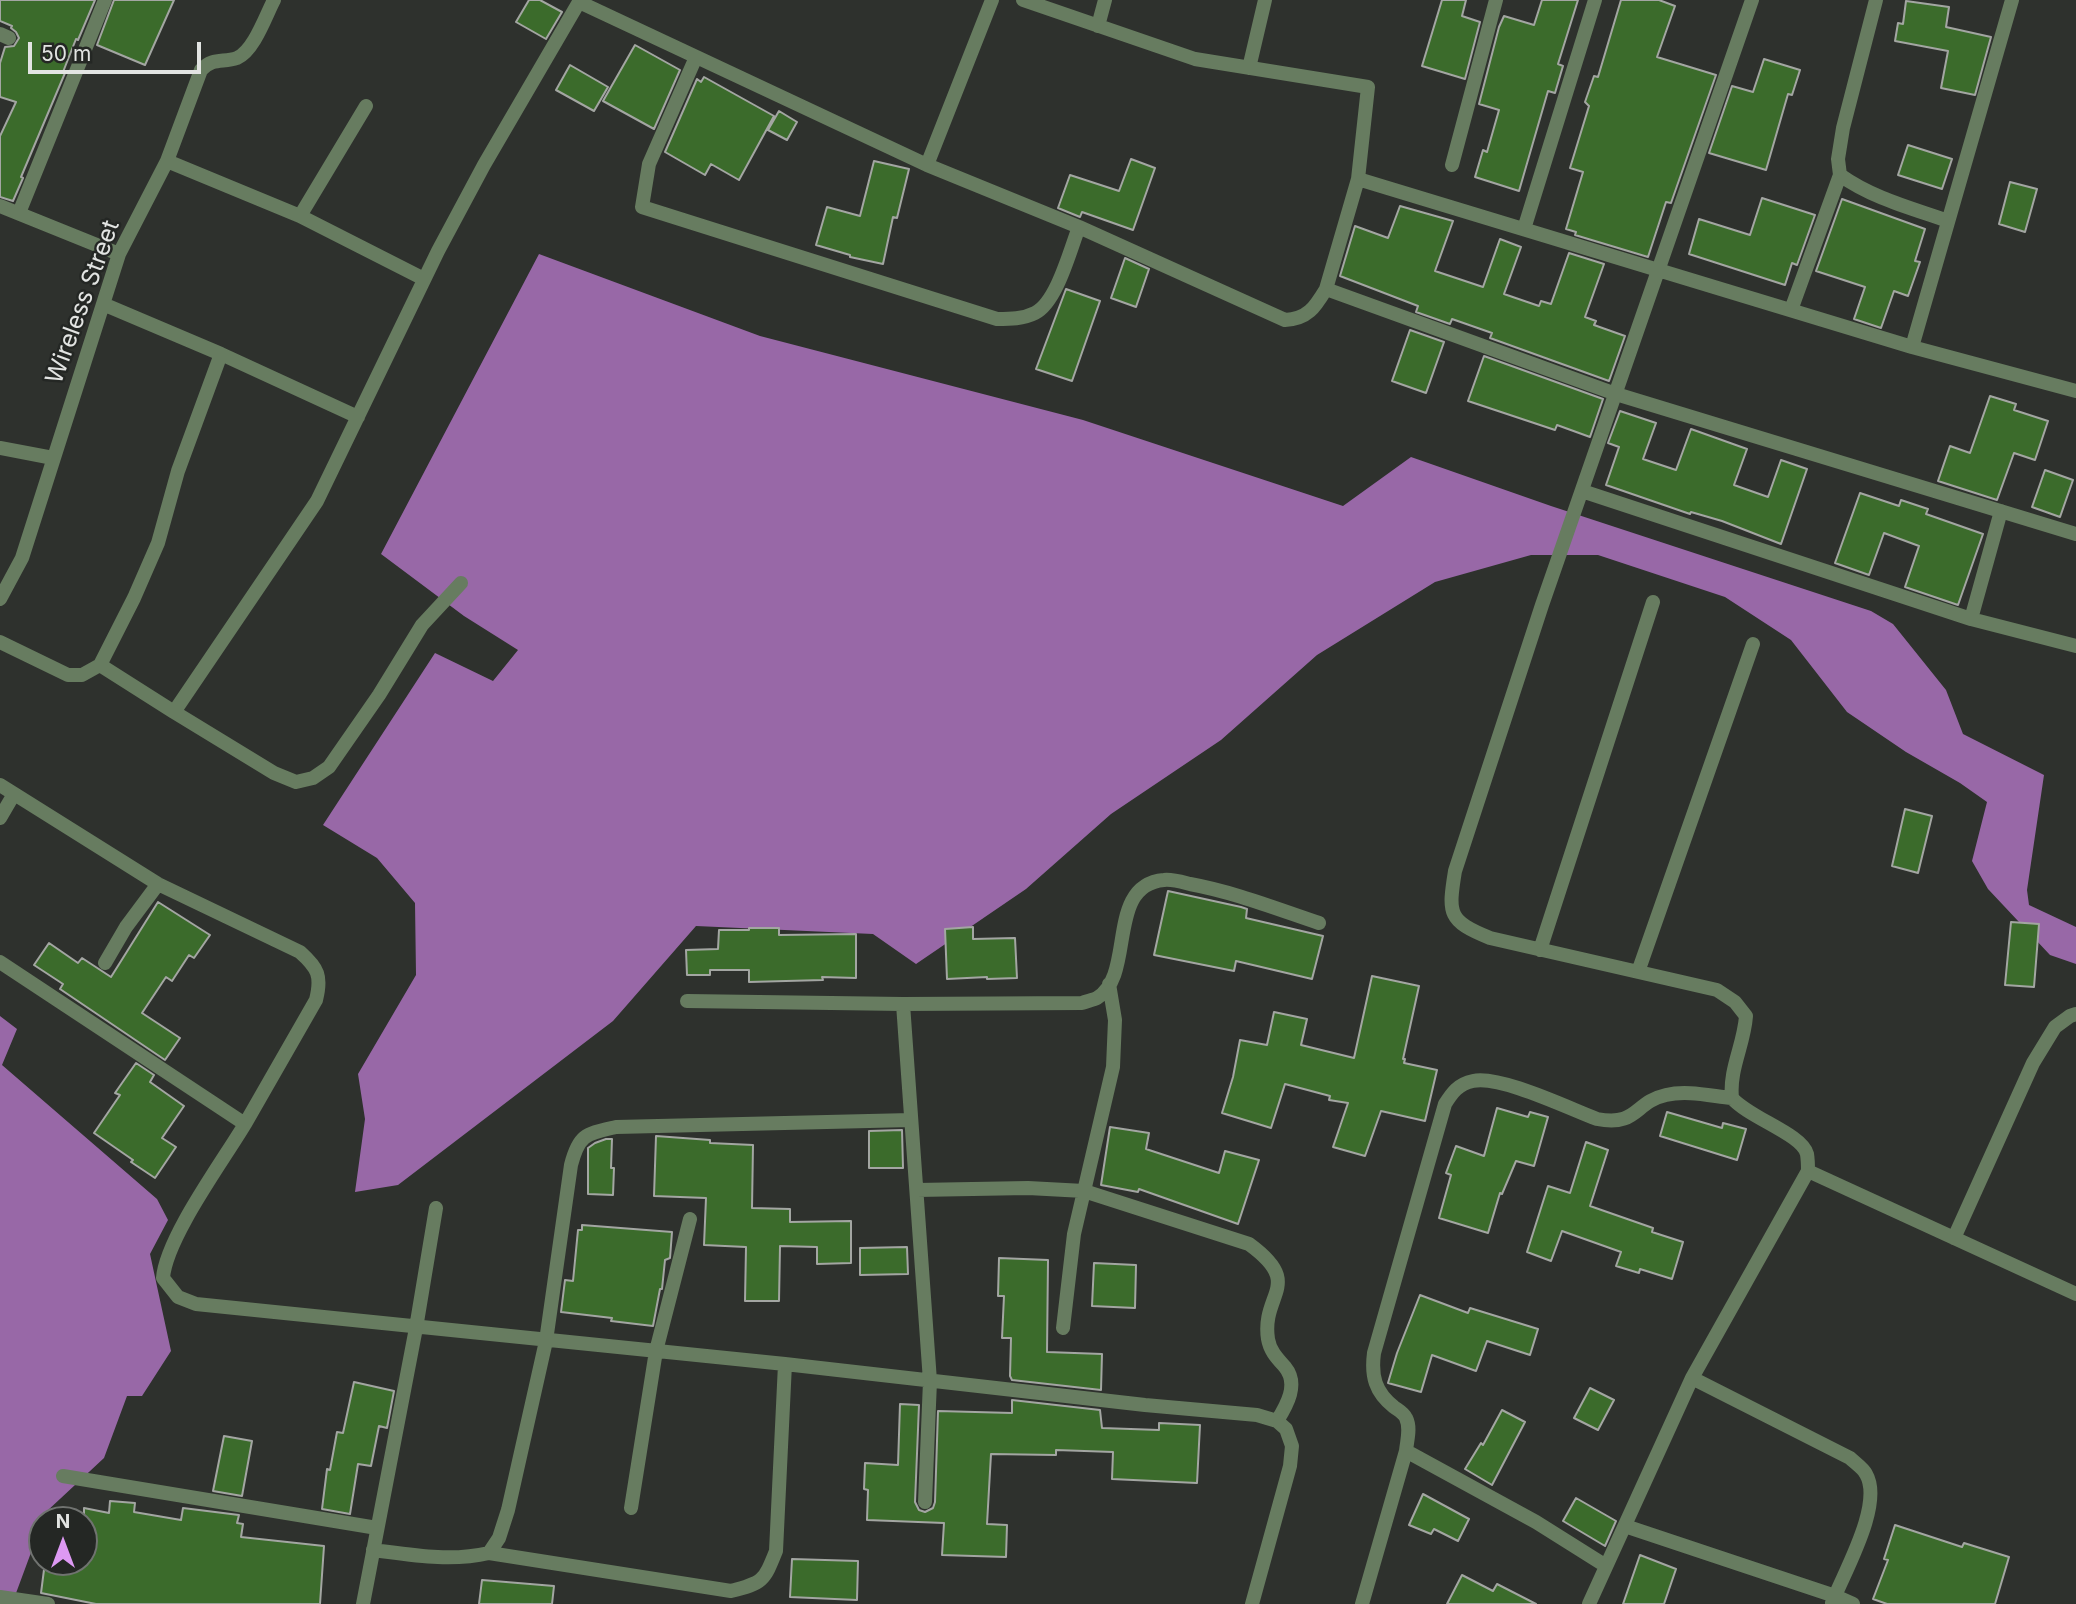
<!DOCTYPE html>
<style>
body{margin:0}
#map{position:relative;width:2076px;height:1604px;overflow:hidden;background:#2e312d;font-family:Inter,sans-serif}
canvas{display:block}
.north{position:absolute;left:28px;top:1506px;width:70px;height:70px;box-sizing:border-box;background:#242724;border:2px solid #707370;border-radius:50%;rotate:0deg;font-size:19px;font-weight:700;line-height:28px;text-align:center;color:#e2e4e2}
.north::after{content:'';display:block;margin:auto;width:24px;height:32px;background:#dd99f3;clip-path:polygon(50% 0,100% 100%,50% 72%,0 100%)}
.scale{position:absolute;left:28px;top:42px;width:173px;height:32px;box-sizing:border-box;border:4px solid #e2e4e2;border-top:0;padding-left:9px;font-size:21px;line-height:24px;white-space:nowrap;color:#e2e4e2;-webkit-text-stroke:5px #242724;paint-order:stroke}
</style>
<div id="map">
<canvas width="2076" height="1604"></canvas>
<div class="north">N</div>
<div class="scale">50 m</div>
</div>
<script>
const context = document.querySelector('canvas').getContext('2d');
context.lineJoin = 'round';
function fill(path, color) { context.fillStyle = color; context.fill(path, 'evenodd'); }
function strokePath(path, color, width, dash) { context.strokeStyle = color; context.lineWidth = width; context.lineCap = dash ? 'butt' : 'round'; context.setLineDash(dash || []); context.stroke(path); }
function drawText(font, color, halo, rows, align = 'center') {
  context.font = font + ' Inter,sans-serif'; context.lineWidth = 5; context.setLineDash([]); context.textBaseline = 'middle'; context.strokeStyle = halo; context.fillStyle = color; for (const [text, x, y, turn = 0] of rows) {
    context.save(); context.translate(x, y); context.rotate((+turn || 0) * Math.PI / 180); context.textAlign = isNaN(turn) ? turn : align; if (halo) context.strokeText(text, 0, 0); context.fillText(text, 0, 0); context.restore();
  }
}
const water = new Path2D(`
 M 539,254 L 760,336 L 1083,420 L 1343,506 L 1411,457 L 1551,506 L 1871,611 L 1893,624 L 1946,690 L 1963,734 L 2044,775 L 2027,890 L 2029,905 L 2076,927 L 2076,964 L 2050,955 L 1988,889 L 1972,861 L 1987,802 L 1960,783 L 1906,752 L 1847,712 L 1791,640 L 1725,597 L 1598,555 L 1531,555 L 1435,582 L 1317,655 L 1221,740 L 1111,814 L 1026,889 L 916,964 L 873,934 L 696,926 L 613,1021 L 398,1185 L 355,1192 L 365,1119 L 358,1074 L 416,975 L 415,903 L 377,858 L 323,825 L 435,653 L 493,681 L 518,650 L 464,616 L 381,554 Z
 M 0,1016 L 17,1029 L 2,1065 L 157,1199 L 168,1220 L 150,1254 L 171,1351 L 142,1396 L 127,1396 L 104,1458 L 46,1512 L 12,1604 L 0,1604 Z`);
const building = new Path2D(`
 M 0,0 L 95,0 L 78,40 L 76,39 L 63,72 L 65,73 L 21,177 L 23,178 L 13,201 L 0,197 L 0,136 L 16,102 L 0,97 L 0,63 L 5,47 L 14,46 L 19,38 L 16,32 L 11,28 L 12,26 L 0,21 Z
 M 114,0 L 174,0 L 145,65 L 97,45 Z
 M 529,0 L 540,0 L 562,12 L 546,39 L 516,22 Z
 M 1442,0 L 1466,0 L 1462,16 L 1480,22 L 1465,79 L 1422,66 Z
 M 1542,0 L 1578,0 L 1558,64 L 1563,66 L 1555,93 L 1548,91 L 1519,191 L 1475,177 L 1483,150 L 1487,152 L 1499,110 L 1479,104 L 1499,27 L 1504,16 L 1534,25 Z
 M 1621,0 L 1659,0 L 1675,6 L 1657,57 L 1716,75 L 1671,203 L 1666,202 L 1648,257 L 1575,235 L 1576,232 L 1566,229 L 1583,172 L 1570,168 L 1589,106 L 1585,102 L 1594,76 L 1598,77 Z
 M 1906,1 L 1949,7 L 1946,27 L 1991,37 L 1975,95 L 1941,88 L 1948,51 L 1895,41 L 1898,23 L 1903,24 Z
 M 635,45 L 680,70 L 654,129 L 603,101 Z
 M 1764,59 L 1800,70 L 1792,95 L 1788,94 L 1766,170 L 1709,153 L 1732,86 L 1753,92 Z
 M 570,65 L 608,87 L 594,111 L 556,90 Z
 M 704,77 L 774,116 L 739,180 L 711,164 L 705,175 L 665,152 L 697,79 L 701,82 Z
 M 779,111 L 797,122 L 787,140 L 768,130 Z
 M 1908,145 L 1952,159 L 1942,189 L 1898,175 Z
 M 1131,159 L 1155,168 L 1133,230 L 1082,212 L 1080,217 L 1058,208 L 1070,175 L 1119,191 Z
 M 874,161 L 909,169 L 897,218 L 893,217 L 883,264 L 850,257 L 850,255 L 816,245 L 827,207 L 860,216 Z
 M 2010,182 L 2037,189 L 2025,232 L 1999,224 Z
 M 1762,198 L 1815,215 L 1797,265 L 1792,263 L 1785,285 L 1689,254 L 1699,219 L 1750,235 Z
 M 1842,199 L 1925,229 L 1915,261 L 1920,262 L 1908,296 L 1894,291 L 1881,328 L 1854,319 L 1865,287 L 1816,271 Z
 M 1400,206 L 1453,221 L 1435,271 L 1483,287 L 1500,239 L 1521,247 L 1504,294 L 1539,306 L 1541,301 L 1551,304 L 1569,253 L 1604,264 L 1585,317 L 1596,321 L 1594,325 L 1625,336 L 1609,381 L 1490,338 L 1492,333 L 1452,319 L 1450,324 L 1416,312 L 1418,306 L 1340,276 L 1355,226 L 1388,238 Z
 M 1125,258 L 1149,269 L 1136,307 L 1111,298 Z
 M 1066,289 L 1100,301 L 1072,381 L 1036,369 Z
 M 1410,330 L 1444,342 L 1426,393 L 1392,381 Z
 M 1484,356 L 1603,399 L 1590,437 L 1557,425 L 1555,430 L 1468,401 Z
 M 1990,396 L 2016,404 L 2014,410 L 2048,421 L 2035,460 L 2014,453 L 1997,500 L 1938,481 L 1950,446 L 1970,453 Z
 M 1620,411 L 1656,423 L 1643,459 L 1676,470 L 1691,429 L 1747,449 L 1734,485 L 1768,497 L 1781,460 L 1807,469 L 1781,544 L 1722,521 L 1691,512 L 1690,514 L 1606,485 L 1619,447 L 1608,443 Z
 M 2045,470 L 2073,480 L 2060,517 L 2032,507 Z
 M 1860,493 L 1899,506 L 1901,500 L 1928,509 L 1926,514 L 1983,534 L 1958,605 L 1905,587 L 1919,546 L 1884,533 L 1869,575 L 1835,563 Z
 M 1905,809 L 1932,816 L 1918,873 L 1892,866 Z
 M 1168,891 L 1241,907 L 1247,909 L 1246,918 L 1323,936 L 1312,979 L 1236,961 L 1234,971 L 1154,955 Z
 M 158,902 L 210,935 L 194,958 L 189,955 L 172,981 L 166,977 L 142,1013 L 180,1038 L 165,1060 L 60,989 L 63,984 L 34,965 L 49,943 L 78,963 L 82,958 L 111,977 Z
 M 2011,922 L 2039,924 L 2034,987 L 2005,985 Z
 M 973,927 L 973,939 L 1015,938 L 1017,978 L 987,979 L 987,977 L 947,979 L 945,929 Z
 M 749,928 L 779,928 L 779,935 L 856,934 L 856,978 L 822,977 L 823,980 L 749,982 L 749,970 L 710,970 L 710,975 L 687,975 L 686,950 L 718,949 L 719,930 L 749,930 Z
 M 1372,976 L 1419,986 L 1403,1059 L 1405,1059 L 1404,1063 L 1437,1070 L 1425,1121 L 1381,1111 L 1365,1156 L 1333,1147 L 1348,1103 L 1329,1100 L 1330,1096 L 1285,1084 L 1271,1128 L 1222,1113 L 1233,1077 L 1240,1040 L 1267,1045 L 1274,1012 L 1307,1019 L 1301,1045 L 1354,1058 Z
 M 136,1063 L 154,1075 L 150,1082 L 184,1106 L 162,1138 L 176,1147 L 155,1178 L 131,1162 L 133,1160 L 94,1133 L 120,1095 L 115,1093 Z
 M 1497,1108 L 1528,1117 L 1530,1112 L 1548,1117 L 1534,1166 L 1516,1161 L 1502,1194 L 1500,1193 L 1488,1233 L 1439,1218 L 1451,1175 L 1446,1173 L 1456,1146 L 1484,1156 Z
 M 1667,1112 L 1722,1128 L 1723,1123 L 1746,1129 L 1737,1160 L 1660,1136 Z
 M 1110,1127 L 1149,1133 L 1146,1149 L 1219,1173 L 1225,1151 L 1259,1160 L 1238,1224 L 1139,1189 L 1138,1192 L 1101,1185 Z
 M 902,1130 L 903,1168 L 869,1168 L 869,1131 Z
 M 656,1136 L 710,1140 L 710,1143 L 753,1145 L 752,1208 L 790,1209 L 790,1222 L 851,1221 L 851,1263 L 817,1264 L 817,1247 L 780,1246 L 779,1301 L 745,1301 L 746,1247 L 704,1245 L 706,1198 L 654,1196 Z
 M 606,1139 L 612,1139 L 611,1168 L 614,1168 L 613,1195 L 588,1194 L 588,1148 L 595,1143 Z
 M 1586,1142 L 1608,1150 L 1590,1206 L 1653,1228 L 1652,1232 L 1683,1242 L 1672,1279 L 1640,1269 L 1639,1273 L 1616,1266 L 1621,1252 L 1562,1231 L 1551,1261 L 1527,1252 L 1548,1186 L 1570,1193 Z
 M 582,1225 L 672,1232 L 670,1258 L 665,1260 L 662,1289 L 660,1289 L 653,1326 L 611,1321 L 612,1318 L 561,1312 L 565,1280 L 573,1281 L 578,1230 L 582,1230 Z
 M 907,1247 L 908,1274 L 860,1275 L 860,1248 Z
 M 999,1258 L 1048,1260 L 1047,1352 L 1102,1354 L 1101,1390 L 1012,1380 L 1010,1376 L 1011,1338 L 1002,1338 L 1004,1296 L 998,1296 Z
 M 1094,1263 L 1136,1265 L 1135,1308 L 1092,1306 Z
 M 1420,1295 L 1468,1313 L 1470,1308 L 1538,1329 L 1530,1355 L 1487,1341 L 1476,1371 L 1432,1355 L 1421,1392 L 1388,1383 L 1397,1353 Z
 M 354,1382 L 394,1391 L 387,1428 L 379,1426 L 371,1466 L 358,1464 L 350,1514 L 322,1509 L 327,1469 L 330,1470 L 337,1432 L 343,1433 Z
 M 1590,1388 L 1614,1400 L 1598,1430 L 1574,1418 Z
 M 1012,1400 L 1100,1410 L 1102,1428 L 1159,1430 L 1159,1423 L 1200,1425 L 1197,1483 L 1112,1479 L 1113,1452 L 1056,1450 L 1056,1455 L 991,1454 L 987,1524 L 1007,1525 L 1006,1557 L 942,1555 L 944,1523 L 867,1520 L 868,1490 L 864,1489 L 865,1463 L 898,1465 L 900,1404 L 919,1405 L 915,1502 L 919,1510 L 925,1512 L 933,1508 L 935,1502 L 938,1411 L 1012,1413 Z
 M 1502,1410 L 1525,1422 L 1492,1485 L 1465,1469 L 1481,1443 L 1483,1445 Z
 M 224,1436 L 252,1441 L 242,1496 L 213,1491 Z
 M 1423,1494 L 1469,1519 L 1458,1541 L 1434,1529 L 1431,1534 L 1409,1525 Z
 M 1576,1498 L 1616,1521 L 1605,1546 L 1563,1521 Z
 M 110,1501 L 135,1503 L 134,1512 L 181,1520 L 183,1508 L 239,1515 L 237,1523 L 243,1524 L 241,1537 L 324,1546 L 320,1604 L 96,1604 L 41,1593 L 45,1562 L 84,1562 L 84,1508 L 109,1513 Z
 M 1895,1525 L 1962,1547 L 1964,1543 L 2009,1557 L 1995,1604 L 1887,1604 L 1873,1599 L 1888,1560 L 1884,1559 Z
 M 1640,1555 L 1676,1569 L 1664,1604 L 1623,1604 Z
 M 792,1559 L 858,1561 L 857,1600 L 790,1597 Z
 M 1462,1575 L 1493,1591 L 1497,1584 L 1536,1604 L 1447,1604 Z
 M 482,1580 L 554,1586 L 552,1604 L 479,1604 Z`);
const minor = new Path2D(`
 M 1023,0 L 1195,59 L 1368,87 L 1358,179 L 1326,289 L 1616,394 L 2076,534
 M 1876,0 L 1843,128 L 1838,159 L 1840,175 C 1872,198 1911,208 1948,221
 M 1098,26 L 1105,0
 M 0,34 L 9,38
 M 696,57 L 649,164 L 642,207 L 997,319 C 1010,319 1023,319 1035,313 C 1057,302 1070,250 1079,227 L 927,165 L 992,0
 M 1249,68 L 1265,0
 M 167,161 L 201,70 C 213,57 223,63 237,58 C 254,51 266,15 274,0
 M 1452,165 L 1496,0
 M 1358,179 L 1912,347 L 2076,391
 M 0,206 L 119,254
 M 19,213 L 105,0
 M 300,216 L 424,279
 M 1079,227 L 1285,320 C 1308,319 1315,307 1326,289
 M 1524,229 L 1595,0
 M 103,304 L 221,354 L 358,417
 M 1791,310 L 1840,175
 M 1912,347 L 2012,0
 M 0,448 L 53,458
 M 1582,491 L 1971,619 L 2001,511
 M 0,599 L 22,558 L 119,254 L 167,161 L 300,216 L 366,106
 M 1971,619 L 2076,646
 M 0,642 L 68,675 L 82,675 L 100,665 L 174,712 L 317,501 L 438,251 L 484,165 L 579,2 L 927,165
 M 100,665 L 134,598 L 158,543 L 178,471 L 221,354
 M 174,712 L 274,773 L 296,782 L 313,778 L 329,767 L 379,695 L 422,625 L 461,583
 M 0,785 L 158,884 L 300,952 C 318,968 322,976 316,1000 L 245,1124
 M 0,818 L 14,794
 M 1540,950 L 1653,602
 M 0,962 L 245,1124 C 223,1161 166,1238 163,1278 L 178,1297 L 196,1304 L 785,1364 L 1145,1405 L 1257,1415 L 1277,1421 L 1286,1429 L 1292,1446 L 1290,1466 L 1252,1604
 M 105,963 L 126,927 L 158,884
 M 1638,972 L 1753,644
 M 687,1001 L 903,1004 L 930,1381 L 925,1502
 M 903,1004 L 1082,1003 C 1087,1001 1093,1000 1097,998 C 1136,975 1105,885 1164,880 C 1172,879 1182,882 1190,884 C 1234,892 1277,909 1319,923
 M 1808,1171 L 2076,1294
 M 917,1190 L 1028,1188 L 1084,1191 L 1249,1244 C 1305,1285 1261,1293 1268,1339 C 1270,1351 1277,1358 1285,1367 C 1299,1384 1287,1405 1277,1421
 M 1954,1238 L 2033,1063 L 2055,1027 L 2070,1016 L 2076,1014
 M 1063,1328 L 1074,1234 L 1113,1067 L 1115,1020 L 1109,984
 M 1406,1451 L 1536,1522 L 1606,1566
 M 63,1476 L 377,1528
 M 631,1508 L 656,1351 L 690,1219
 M 1625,1526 L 1835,1596 C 1847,1567 1883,1503 1866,1474 C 1863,1468 1855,1463 1850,1458 L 1692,1378
 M 373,1550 C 412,1555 450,1562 489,1553 L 499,1538 L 508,1510 L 546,1341 L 571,1165 C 579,1134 586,1134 616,1127 L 911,1120
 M 489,1553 L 731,1591 C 763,1583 764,1581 776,1551 L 785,1364
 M 0,1597 L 48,1604
 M 1832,1603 L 1835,1596 L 1853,1604
 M 363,1604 L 416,1328 L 436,1208
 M 1362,1604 L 1406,1451 C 1407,1440 1411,1428 1406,1418 C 1404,1413 1398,1410 1394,1407 C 1375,1392 1371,1376 1374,1353 L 1445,1104 C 1452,1093 1458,1084 1473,1081 C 1500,1075 1568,1108 1597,1119 C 1638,1127 1634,1102 1666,1095 C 1687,1090 1711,1096 1732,1098
 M 1589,1604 L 1692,1378 L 1808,1171 C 1808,1166 1808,1160 1807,1154 C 1802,1134 1749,1118 1732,1098 C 1729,1069 1744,1045 1746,1016 L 1735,1002 L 1717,990 L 1490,938 C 1448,921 1448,914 1455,871 L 1542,605 L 1752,0`);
const streetNames = [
 ["Wireless Street",83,302,-70]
];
fill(water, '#9868a7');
fill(building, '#3b6b2b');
strokePath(building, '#a3a6a2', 2);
strokePath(minor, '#677c60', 14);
drawText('24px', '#e2e4e2', '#242724', streetNames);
</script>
